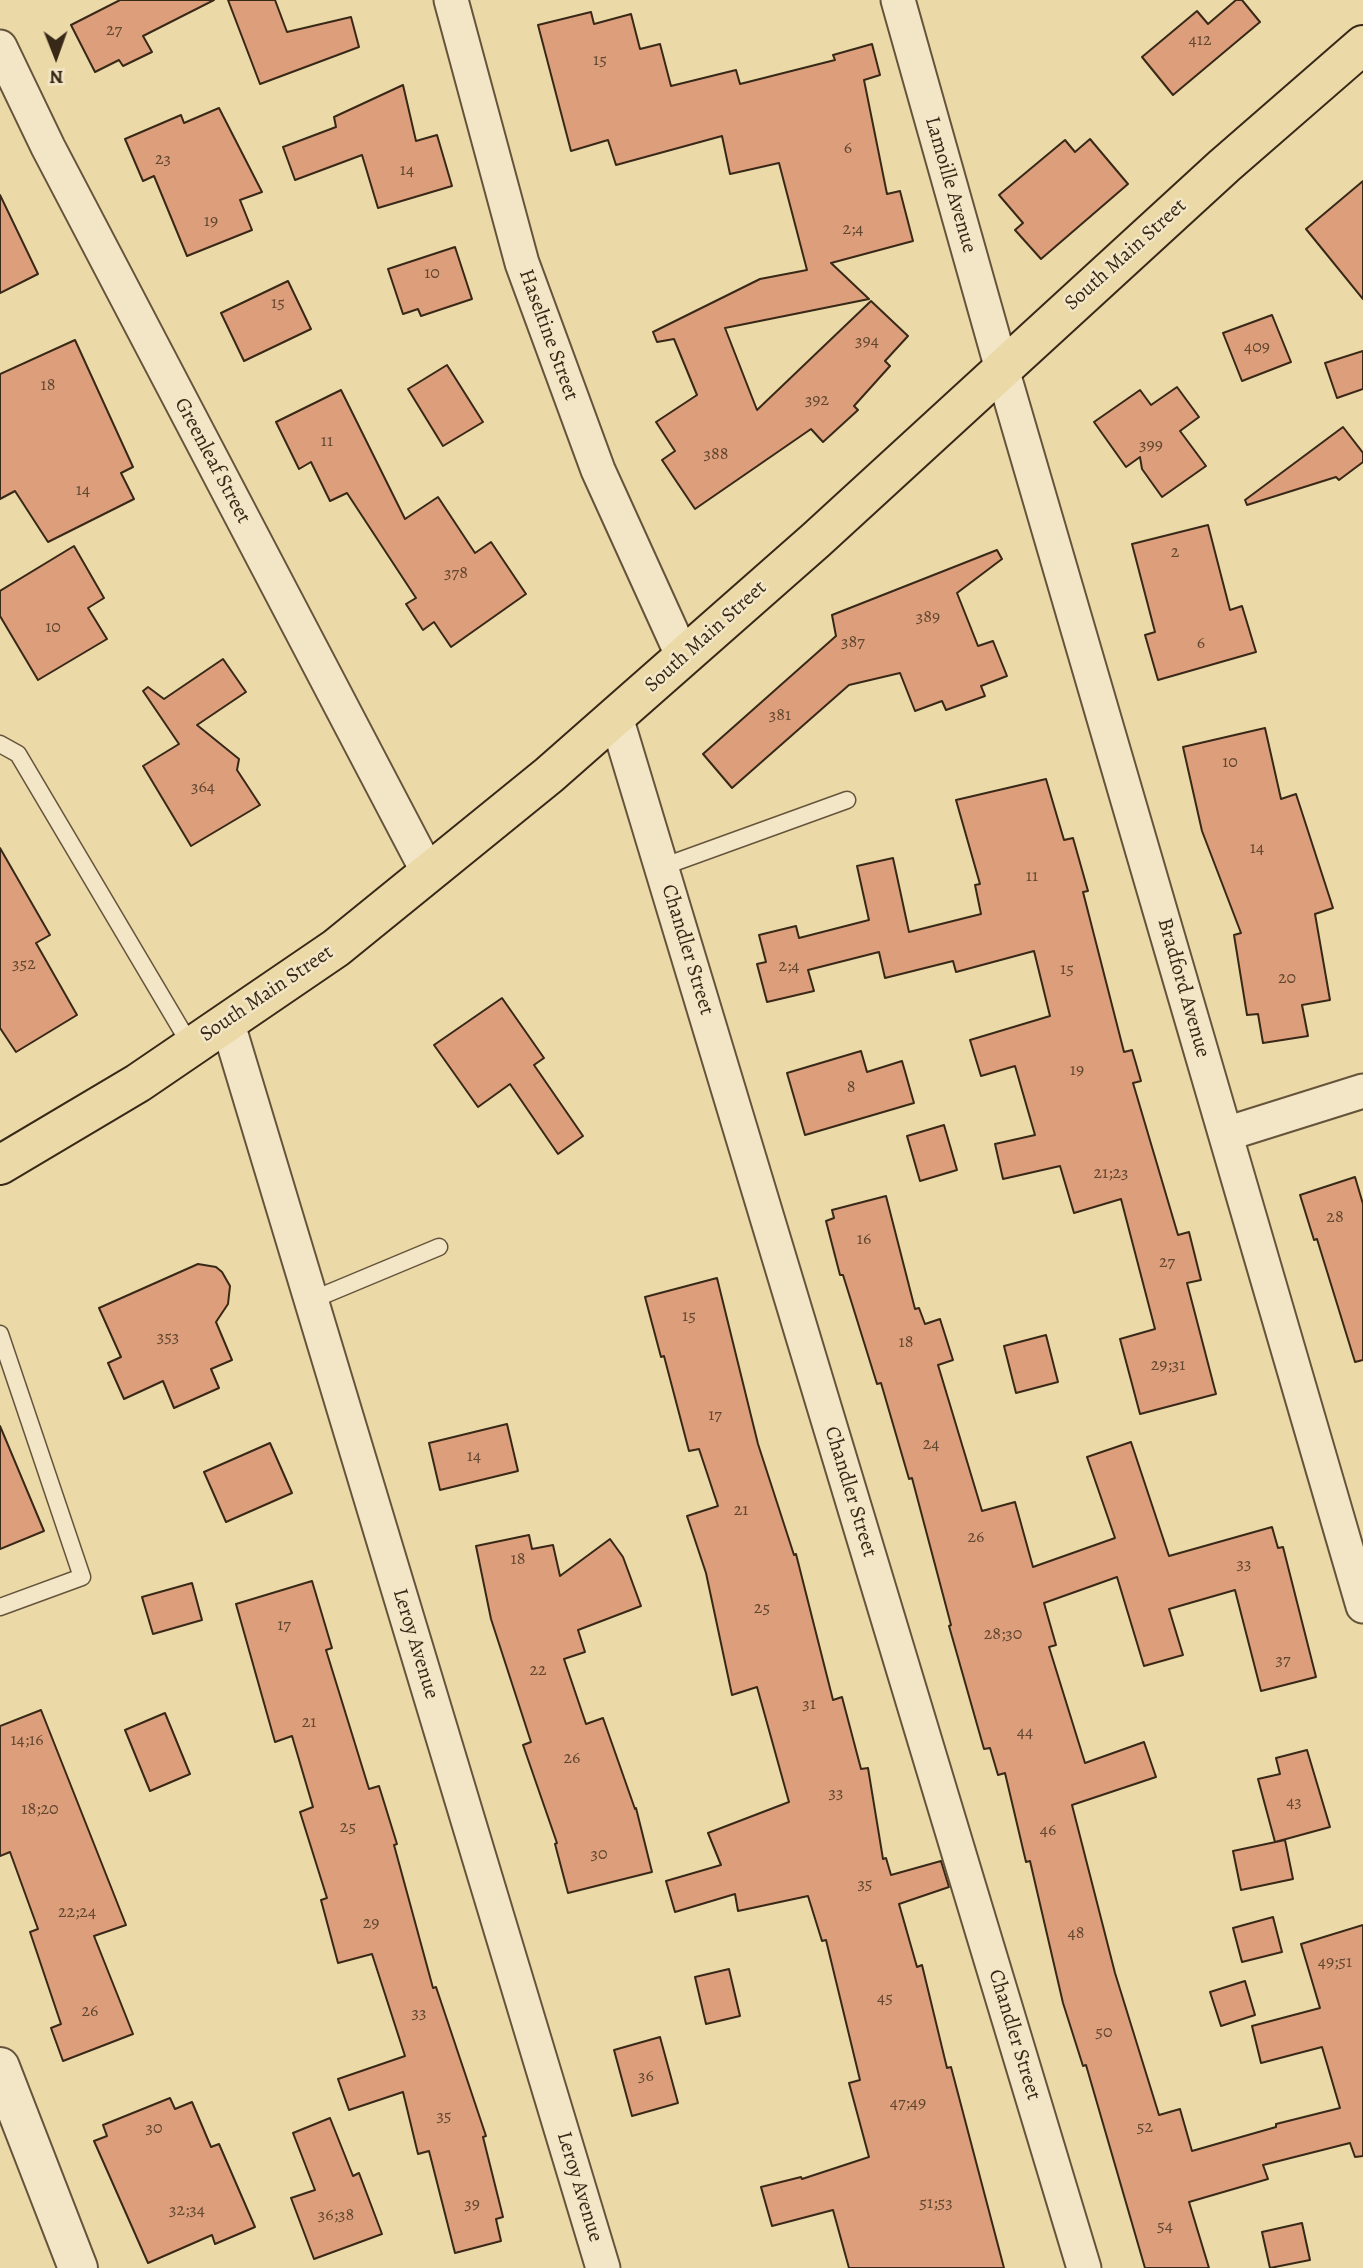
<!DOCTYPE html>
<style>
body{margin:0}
#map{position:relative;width:1363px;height:2268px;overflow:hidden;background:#ebd9a7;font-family:Alegreya,serif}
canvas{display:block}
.north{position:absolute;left:21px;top:21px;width:70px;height:70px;-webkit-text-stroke:5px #f2e6c6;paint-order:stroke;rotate:179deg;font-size:19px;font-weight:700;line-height:28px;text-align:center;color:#382817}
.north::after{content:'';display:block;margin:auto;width:24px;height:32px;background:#382817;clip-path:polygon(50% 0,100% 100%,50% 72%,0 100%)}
</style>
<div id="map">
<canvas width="1363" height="2268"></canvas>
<div class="north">N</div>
</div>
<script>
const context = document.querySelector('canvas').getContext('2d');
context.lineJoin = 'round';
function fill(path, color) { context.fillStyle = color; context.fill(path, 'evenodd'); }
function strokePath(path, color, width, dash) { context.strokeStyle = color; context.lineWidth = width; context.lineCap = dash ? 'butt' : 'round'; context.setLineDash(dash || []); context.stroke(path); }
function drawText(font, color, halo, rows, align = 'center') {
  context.font = font + ' Alegreya,serif'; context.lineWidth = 5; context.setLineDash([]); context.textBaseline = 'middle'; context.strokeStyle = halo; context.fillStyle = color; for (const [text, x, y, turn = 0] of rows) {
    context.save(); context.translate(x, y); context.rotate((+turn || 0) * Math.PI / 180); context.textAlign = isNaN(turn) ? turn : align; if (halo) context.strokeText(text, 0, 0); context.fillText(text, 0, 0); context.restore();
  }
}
const building = new Path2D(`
 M 120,0 L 214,0 L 143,36 L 152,52 L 123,66 L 119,60 L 95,72 L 71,25 Z
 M 228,0 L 275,0 L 287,32 L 351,17 L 359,47 L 260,84 Z
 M 1236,0 L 1242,0 L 1260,22 L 1173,95 L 1142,57 L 1197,11 L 1208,24 Z
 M 591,12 L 594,24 L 631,14 L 640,49 L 660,44 L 671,86 L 736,70 L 740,84 L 835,60 L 833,55 L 872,44 L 880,75 L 864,80 L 887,194 L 900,191 L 913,241 L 831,263 L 869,299 L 725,328 L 757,410 L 871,301 L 908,336 L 885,361 L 890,366 L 854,406 L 858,410 L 823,442 L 811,429 L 695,509 L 662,460 L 675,451 L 656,422 L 697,395 L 674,339 L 657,342 L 653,332 L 760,279 L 807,270 L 779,163 L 730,174 L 722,136 L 616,165 L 608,140 L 571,151 L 538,25 Z
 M 403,85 L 416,141 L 437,135 L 452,186 L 378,208 L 362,155 L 295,180 L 283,147 L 336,127 L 334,117 Z
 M 219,108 L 262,192 L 240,200 L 252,230 L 187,256 L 154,176 L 143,181 L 125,139 L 181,115 L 184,123 Z
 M 1090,139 L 1128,184 L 1041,259 L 1015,230 L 1023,223 L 999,195 L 1065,140 L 1075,152 Z
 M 1363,181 L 1363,299 L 1306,229 Z
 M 0,195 L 38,274 L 0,293 Z
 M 455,247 L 472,299 L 421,316 L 418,309 L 403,314 L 388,269 Z
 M 288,281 L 311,329 L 244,361 L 221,313 Z
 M 1272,315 L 1291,362 L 1242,381 L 1223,333 Z
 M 75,340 L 133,467 L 121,473 L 134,499 L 48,542 L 15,491 L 0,499 L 0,374 Z
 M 1363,351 L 1363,389 L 1337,398 L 1325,363 Z
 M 447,365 L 483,422 L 443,446 L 408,389 Z
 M 1177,387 L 1199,417 L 1180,431 L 1206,466 L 1162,497 L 1142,469 L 1140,457 L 1126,467 L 1094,422 L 1140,390 L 1151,405 Z
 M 341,390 L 405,519 L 438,497 L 475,553 L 491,542 L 526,594 L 451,647 L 434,622 L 423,630 L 406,604 L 416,598 L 347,493 L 330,501 L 311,462 L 299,469 L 276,422 Z
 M 1343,427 L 1363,453 L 1363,462 L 1339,480 L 1336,477 L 1247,505 L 1245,500 Z
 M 1208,525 L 1230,610 L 1242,606 L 1256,652 L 1158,680 L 1145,635 L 1155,632 L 1132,544 Z
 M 74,546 L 104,598 L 88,608 L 107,639 L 38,680 L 0,616 L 0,591 Z
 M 997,550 L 1002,559 L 957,593 L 978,646 L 993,641 L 1007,676 L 981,686 L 985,696 L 946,710 L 942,701 L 915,711 L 900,673 L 849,685 L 732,788 L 703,754 L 836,636 L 832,615 Z
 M 223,659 L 246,692 L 197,725 L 239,759 L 237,770 L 260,805 L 191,846 L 143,766 L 179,744 L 143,691 L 148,687 L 164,699 Z
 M 1265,728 L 1281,799 L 1296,794 L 1333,908 L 1315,914 L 1330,1000 L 1302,1005 L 1308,1036 L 1263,1043 L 1258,1014 L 1247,1015 L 1234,935 L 1241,933 L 1202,831 L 1183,747 Z
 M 1046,779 L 1064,840 L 1073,838 L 1088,891 L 1083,892 L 1124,1052 L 1132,1050 L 1141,1081 L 1133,1083 L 1178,1235 L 1189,1232 L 1201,1280 L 1187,1283 L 1216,1394 L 1140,1414 L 1120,1339 L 1155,1329 L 1121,1199 L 1074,1213 L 1060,1166 L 1003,1179 L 995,1144 L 1035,1135 L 1015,1066 L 981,1076 L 970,1040 L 1050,1016 L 1034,951 L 956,972 L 953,961 L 885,978 L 879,952 L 808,970 L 814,991 L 767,1002 L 757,964 L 766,962 L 759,935 L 796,926 L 799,938 L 869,920 L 857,866 L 893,858 L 909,932 L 981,914 L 975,885 L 980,884 L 956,800 Z
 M 0,848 L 50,935 L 36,943 L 77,1015 L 16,1052 L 0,1028 Z
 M 502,998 L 544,1058 L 534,1065 L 583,1136 L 558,1154 L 510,1084 L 478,1107 L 434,1045 Z
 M 861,1051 L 867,1072 L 902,1061 L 914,1103 L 805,1135 L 787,1073 Z
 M 944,1125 L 957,1170 L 920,1181 L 907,1136 Z
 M 1355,1177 L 1363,1204 L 1363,1360 L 1355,1362 L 1317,1239 L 1314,1240 L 1300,1195 Z
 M 886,1196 L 915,1309 L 919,1308 L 925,1324 L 940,1319 L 953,1360 L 938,1365 L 982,1511 L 1015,1502 L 1033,1567 L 1115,1538 L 1087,1457 L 1131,1442 L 1169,1556 L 1272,1527 L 1278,1548 L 1283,1547 L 1316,1677 L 1261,1691 L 1235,1590 L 1169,1609 L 1183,1655 L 1144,1666 L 1117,1577 L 1044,1603 L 1056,1645 L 1049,1647 L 1085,1763 L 1144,1742 L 1156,1777 L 1072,1805 L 1115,1973 L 1159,2115 L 1180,2109 L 1192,2151 L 1276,2127 L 1276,2124 L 1340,2108 L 1322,2047 L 1261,2063 L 1252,2026 L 1320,2008 L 1301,1944 L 1363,1925 L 1363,2156 L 1355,2157 L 1350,2143 L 1263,2165 L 1268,2179 L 1189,2202 L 1209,2268 L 1145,2268 L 1086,2065 L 1083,2066 L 1063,2003 L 1030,1861 L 1026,1862 L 1005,1773 L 998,1775 L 990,1748 L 984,1749 L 949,1626 L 951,1625 L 912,1478 L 909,1479 L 881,1383 L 877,1384 L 843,1275 L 840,1275 L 826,1221 L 834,1218 L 832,1210 Z
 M 198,1264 L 216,1267 L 222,1272 L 230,1286 L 228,1304 L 216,1322 L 232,1360 L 211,1369 L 219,1388 L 174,1408 L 163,1381 L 124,1399 L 108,1363 L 121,1357 L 99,1308 Z
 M 717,1278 L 758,1444 L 794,1555 L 796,1554 L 833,1700 L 842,1697 L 861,1769 L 868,1768 L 883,1859 L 886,1858 L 891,1875 L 941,1861 L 949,1887 L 899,1904 L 917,1967 L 922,1965 L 947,2068 L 951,2067 L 1004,2268 L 849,2268 L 833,2210 L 772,2226 L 761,2187 L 801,2177 L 802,2179 L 869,2157 L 849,2083 L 860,2080 L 826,1940 L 822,1941 L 808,1896 L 738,1911 L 735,1894 L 675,1912 L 666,1881 L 721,1865 L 708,1833 L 789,1802 L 757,1687 L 732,1695 L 706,1573 L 687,1516 L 718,1506 L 699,1449 L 689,1451 L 664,1356 L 661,1357 L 645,1297 Z
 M 1046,1335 L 1058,1382 L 1016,1393 L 1004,1346 Z
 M 507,1424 L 518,1471 L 440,1490 L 429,1443 Z
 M 0,1426 L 44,1531 L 0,1549 Z
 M 270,1443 L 292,1493 L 226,1522 L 204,1472 Z
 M 529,1535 L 532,1549 L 553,1545 L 560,1576 L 610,1539 L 623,1557 L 641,1606 L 578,1630 L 585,1652 L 564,1659 L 586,1724 L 603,1718 L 635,1809 L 636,1808 L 652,1872 L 568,1893 L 555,1844 L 557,1843 L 523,1745 L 531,1742 L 491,1619 L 476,1546 Z
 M 312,1581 L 332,1648 L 326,1650 L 369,1789 L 379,1786 L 397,1844 L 394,1845 L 433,1988 L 436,1987 L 486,2136 L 483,2137 L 503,2217 L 496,2219 L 501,2241 L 455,2253 L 429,2151 L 418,2154 L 403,2092 L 349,2110 L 338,2079 L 405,2056 L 372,1954 L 338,1963 L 321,1900 L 327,1898 L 300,1812 L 313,1807 L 292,1736 L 275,1742 L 236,1604 Z
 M 192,1583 L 202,1620 L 153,1634 L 142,1597 Z
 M 41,1710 L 126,1925 L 94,1936 L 133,2034 L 63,2061 L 51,2028 L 61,2024 L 30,1932 L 38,1929 L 10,1852 L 0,1856 L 0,1726 Z
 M 165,1713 L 190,1774 L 150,1791 L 125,1730 Z
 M 1307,1750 L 1330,1827 L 1275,1842 L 1258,1779 L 1280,1774 L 1276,1758 Z
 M 1285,1840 L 1293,1879 L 1241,1890 L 1233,1851 Z
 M 1273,1917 L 1282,1952 L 1242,1962 L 1233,1928 Z
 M 729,1969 L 740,2016 L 706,2024 L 695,1977 Z
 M 1245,1981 L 1255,2015 L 1221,2026 L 1210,1992 Z
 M 660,2037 L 678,2103 L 632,2116 L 614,2050 Z
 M 170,2098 L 175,2109 L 192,2102 L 211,2147 L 219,2144 L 255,2227 L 215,2244 L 212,2235 L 148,2263 L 94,2141 L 107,2136 L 103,2125 Z
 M 330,2118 L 353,2176 L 359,2173 L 382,2234 L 314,2259 L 291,2198 L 315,2190 L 293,2133 Z
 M 1302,2223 L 1310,2260 L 1270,2268 L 1262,2232 Z`);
const service = new Path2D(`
 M 0,744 L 18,754 L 191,1046
 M 662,867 L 847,800
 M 312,1300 L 439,1247
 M 0,1334 L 82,1577 L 0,1607`);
const minor = new Path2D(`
 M 451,0 L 522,263 L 598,470 L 683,657
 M 898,0 L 1002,369 L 1363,1606
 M 0,47 L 48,147 L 428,872
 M 616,717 L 1084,2268
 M 227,1021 L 603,2268
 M 1226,1134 L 1363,1091`);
const tertiary = new Path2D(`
 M 0,2067 L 78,2268`);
const primary = new Path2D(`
 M 0,1165 L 138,1083 L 336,948 L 549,775 L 816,540 L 1224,166 L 1363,45`);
const numberNames = [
 ["27",114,31],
 ["412",1200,41],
 ["15",600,61],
 ["6",848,149],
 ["23",163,160],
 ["14",407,171],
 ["19",211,222],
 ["2;4",853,230],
 ["10",432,274],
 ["15",278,304],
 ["394",867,342],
 ["409",1257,348],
 ["18",48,386],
 ["392",817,401],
 ["11",327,442],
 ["399",1151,446],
 ["388",716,455],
 ["14",83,491],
 ["2",1175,553],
 ["378",456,574],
 ["389",928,618],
 ["10",53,628],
 ["387",853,643],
 ["6",1201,644],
 ["381",780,716],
 ["10",1230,763],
 ["364",203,788],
 ["14",1257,849],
 ["11",1032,877],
 ["352",24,965],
 ["2;4",789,967],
 ["15",1067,970],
 ["20",1287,979],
 ["19",1077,1071],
 ["8",851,1088],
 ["21;23",1111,1174],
 ["28",1335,1218],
 ["16",864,1240],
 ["27",1167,1263],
 ["15",689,1317],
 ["353",168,1338],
 ["18",906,1343],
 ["29;31",1168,1366],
 ["17",715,1416],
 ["24",931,1445],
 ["14",474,1457],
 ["21",741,1511],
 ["26",976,1538],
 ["18",518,1560],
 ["33",1244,1565],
 ["25",762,1609],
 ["17",284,1626],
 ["28;30",1003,1635],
 ["37",1283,1661],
 ["22",538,1671],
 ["31",809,1705],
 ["21",309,1723],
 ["44",1025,1733],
 ["14;16",27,1741],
 ["26",572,1759],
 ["33",836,1794],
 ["43",1294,1803],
 ["18;20",40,1810],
 ["25",348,1828],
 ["46",1048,1831],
 ["30",599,1855],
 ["35",865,1885],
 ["22;24",77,1913],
 ["29",371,1924],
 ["48",1076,1934],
 ["49;51",1335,1963],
 ["45",885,1999],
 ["26",90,2012],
 ["33",419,2014],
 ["50",1104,2033],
 ["36",646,2077],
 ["47;49",908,2104],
 ["35",444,2117],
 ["52",1145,2128],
 ["30",154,2129],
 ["51;53",936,2204],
 ["39",472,2205],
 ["32;34",187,2211],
 ["36;38",336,2216],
 ["54",1165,2227]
];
const streetNames = [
 ["Lamoille Avenue",950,185,74],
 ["South Main Street",1126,255,-42],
 ["Haseltine Street",548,335,70],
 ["Greenleaf Street",212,461,62],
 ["South Main Street",706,637,-42],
 ["Chandler Street",687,950,73],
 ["Bradford Avenue",1183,988,74],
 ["South Main Street",267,994,-34],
 ["Chandler Street",850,1492,73],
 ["Leroy Avenue",415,1644,73],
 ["Chandler Street",1014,2035,73],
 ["Leroy Avenue",579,2187,73]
];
fill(building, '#dd9f7b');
strokePath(building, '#382817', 2);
strokePath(service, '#65543b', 19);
strokePath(minor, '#65543b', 37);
strokePath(tertiary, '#65543b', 42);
strokePath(primary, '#382817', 42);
strokePath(service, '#f2e6c6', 16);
strokePath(minor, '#f2e6c6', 33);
strokePath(tertiary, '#f2e6c6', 38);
strokePath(primary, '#ebd9a7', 38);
drawText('18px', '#614630', null, numberNames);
drawText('21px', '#382817', '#f2e6c6', streetNames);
</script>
